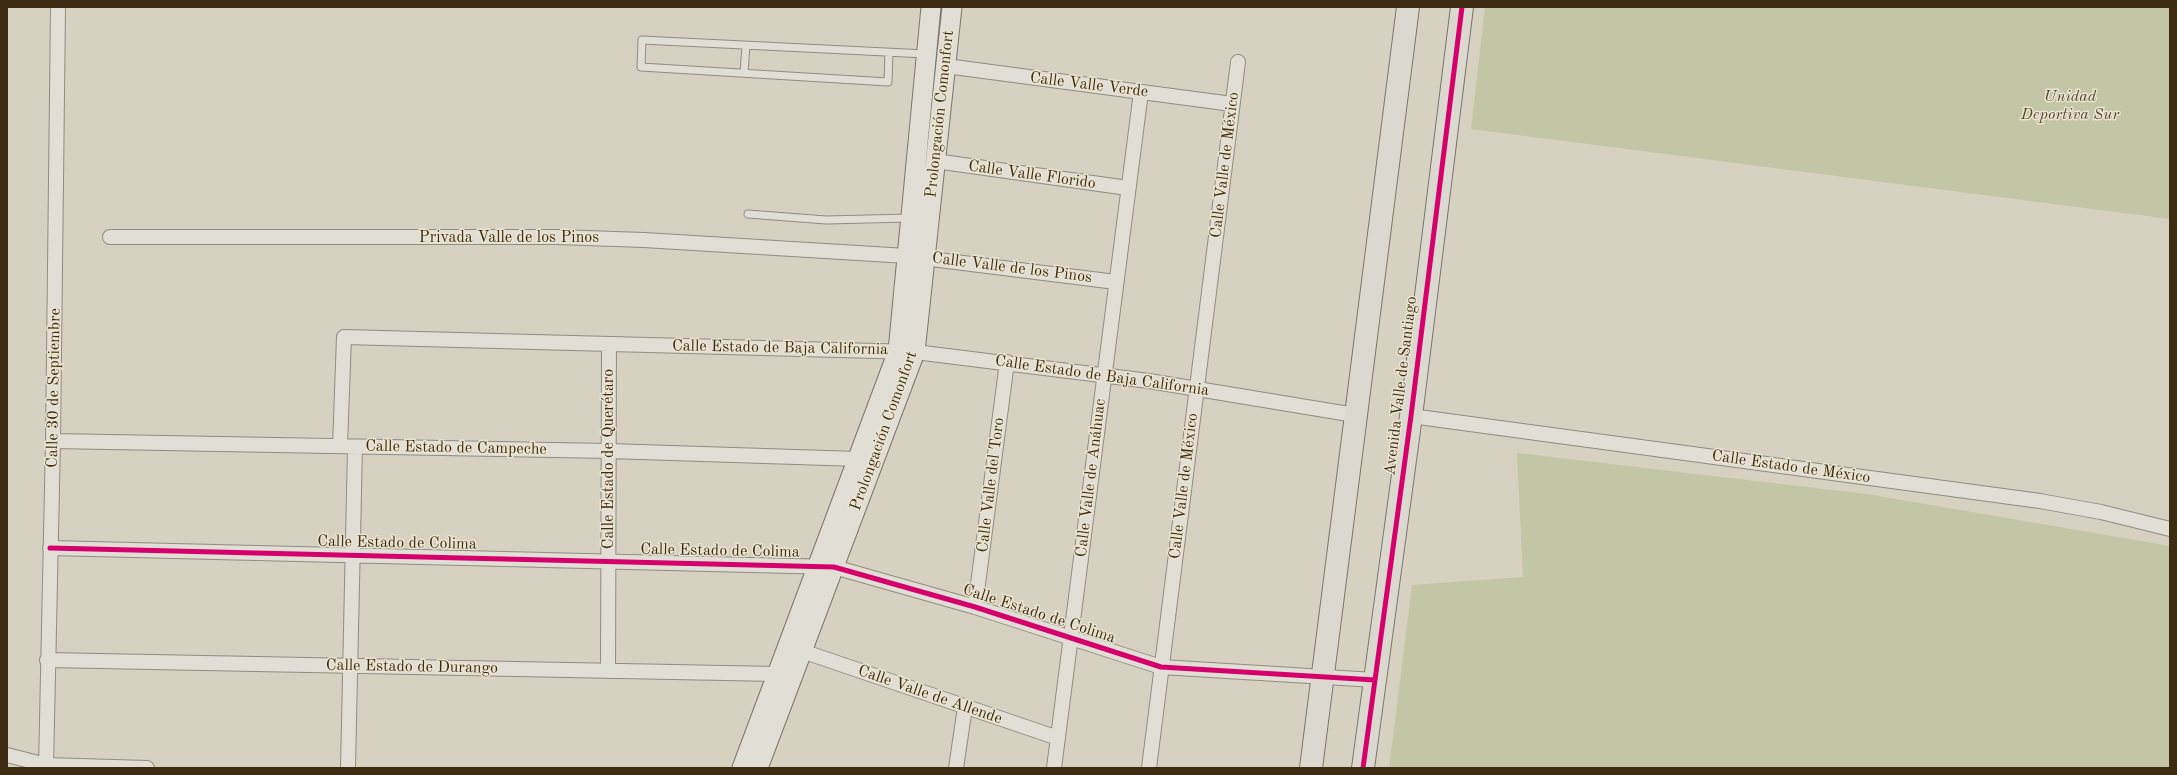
<!DOCTYPE html>
<meta charset="utf-8">
<style>
body{margin:0}
#map{position:relative;width:2177px;height:775px;overflow:hidden;background:#d6d1c1;font-family:"Old Standard TT",serif}
canvas{display:block}
.frame{position:absolute;inset:0;border:8px solid #3d2b12;pointer-events:none}
</style>
<div id="map">
<canvas width="2177" height="775"></canvas>
<div class="frame"></div>
</div>
<script>
const context = document.querySelector('canvas').getContext('2d');
context.lineJoin = 'round';
function fill(path, color) { context.fillStyle = color; context.fill(path, 'evenodd'); }
function strokePath(path, color, width, dash) { context.strokeStyle = color; context.lineWidth = width; context.lineCap = dash ? 'butt' : 'round'; context.setLineDash(dash || []); context.stroke(path); }
function drawText(font, color, halo, rows, align = 'center') {
  context.font = font + ' "Old Standard TT",serif'; context.lineWidth = 3; context.setLineDash([]); context.textBaseline = 'middle'; context.strokeStyle = halo; context.fillStyle = color; for (const [text, x, y, turn = 0] of rows) {
    context.save(); context.translate(x, y); context.rotate((+turn || 0) * Math.PI / 180); context.textAlign = isNaN(turn) ? turn : align; if (halo) context.strokeText(text, 0, 0); context.fillText(text, 0, 0); context.restore();
  }
}
const green = new Path2D(`
 M 1485,7 L 2170,7 L 2170,219 L 1471,129 Z
 M 1517,453 L 1867,494 L 2170,546 L 2170,768 L 1389,768 L 1412,585 L 1523,577 Z`);
const lane = new Path2D(`
 M 889,53 L 888,82 L 641,67 L 642,40 L 926,54
 M 744,73 L 746,46
 M 748,214 L 826,220 L 910,218`);
const street = new Path2D(`
 M 946,66 L 1232,104
 M 935,161 L 1128,188
 M 110,237 L 557,237 L 644,240 L 907,256 L 1116,282
 M 1411,416 L 2040,501 L 2101,512 L 2170,529
 M 53,441 L 609,451 L 858,459
 M 340,446 L 344,337 L 915,352 L 1149,381 L 1355,415
 M 50,548 L 834,567 L 975,607 L 1161,667 L 1375,680
 M 975,607 L 1007,362
 M 802,651 L 1058,738
 M 47,660 L 777,674
 M 608,671 L 609,344
 M 7,755 L 46,765 L 147,768
 M 46,768 L 53,441 L 58,7
 M 348,768 L 355,447
 M 956,768 L 965,707
 M 1054,768 L 1141,92
 M 1149,768 L 1238,62`);
const secondary = new Path2D(`
 M 742,768 L 898,351 L 931,7
 M 758,768 L 915,352 L 952,7`);
const primary = new Path2D(`
 M 1311,768 L 1408,7
 M 1363,768 L 1411,416 L 1462,7`);
const cycleway = new Path2D(`
 M 50,548 L 834,567 L 975,607 L 1161,667 L 1375,680
 M 1363,768 L 1411,416 L 1462,7`);
const streetNames = [
 ["Calle Valle Verde",1089,85,7],
 ["Prolongación Comonfort",940,114,-84],
 ["Calle Valle de México",1225,165,-83],
 ["Calle Valle Florido",1032,175,8],
 ["Privada Valle de los Pinos",509,238],
 ["Calle Valle de los Pinos",1012,268,7],
 ["Calle Estado de Baja California",780,348,1],
 ["Calle Estado de Baja California",1102,376,8],
 ["Avenida Valle de Santiago",1401,386,-83],
 ["Calle 30 de Septiembre",54,388,-89],
 ["Prolongación Comonfort",884,431,-70],
 ["Calle Estado de Campeche",456,448,1],
 ["Calle Estado de Querétaro",609,459,-90],
 ["Calle Estado de México",1791,467,8],
 ["Calle Valle de Anáhuac",1091,478,-83],
 ["Calle Valle del Toro",991,485,-83],
 ["Calle Valle de México",1184,486,-83],
 ["Calle Estado de Colima",397,543,1],
 ["Calle Estado de Colima",720,551,1],
 ["Calle Estado de Colima",1039,614,18],
 ["Calle Estado de Durango",412,667,1],
 ["Calle Valle de Allende",930,695,19]
];
const parkNames = [
 ["Unidad",2070,97],
 ["Deportiva Sur",2070,115]
];
fill(green, '#c2c6a5');
strokePath(lane, '#918c80', 9);
strokePath(street, '#918c80', 16);
strokePath(secondary, '#7a7568', 21);
strokePath(primary, '#7a7568', 24);
strokePath(lane, '#e0ded5', 7);
strokePath(street, '#e0ded5', 14);
strokePath(secondary, '#e0ded5', 19);
strokePath(primary, '#dbd8cf', 22);
strokePath(cycleway, '#d6006c', 5);
drawText('16px', '#3d2b12', '#eae4d1', streetNames);
drawText('italic 16px', '#54482b', '#eae4d1', parkNames);
</script>
